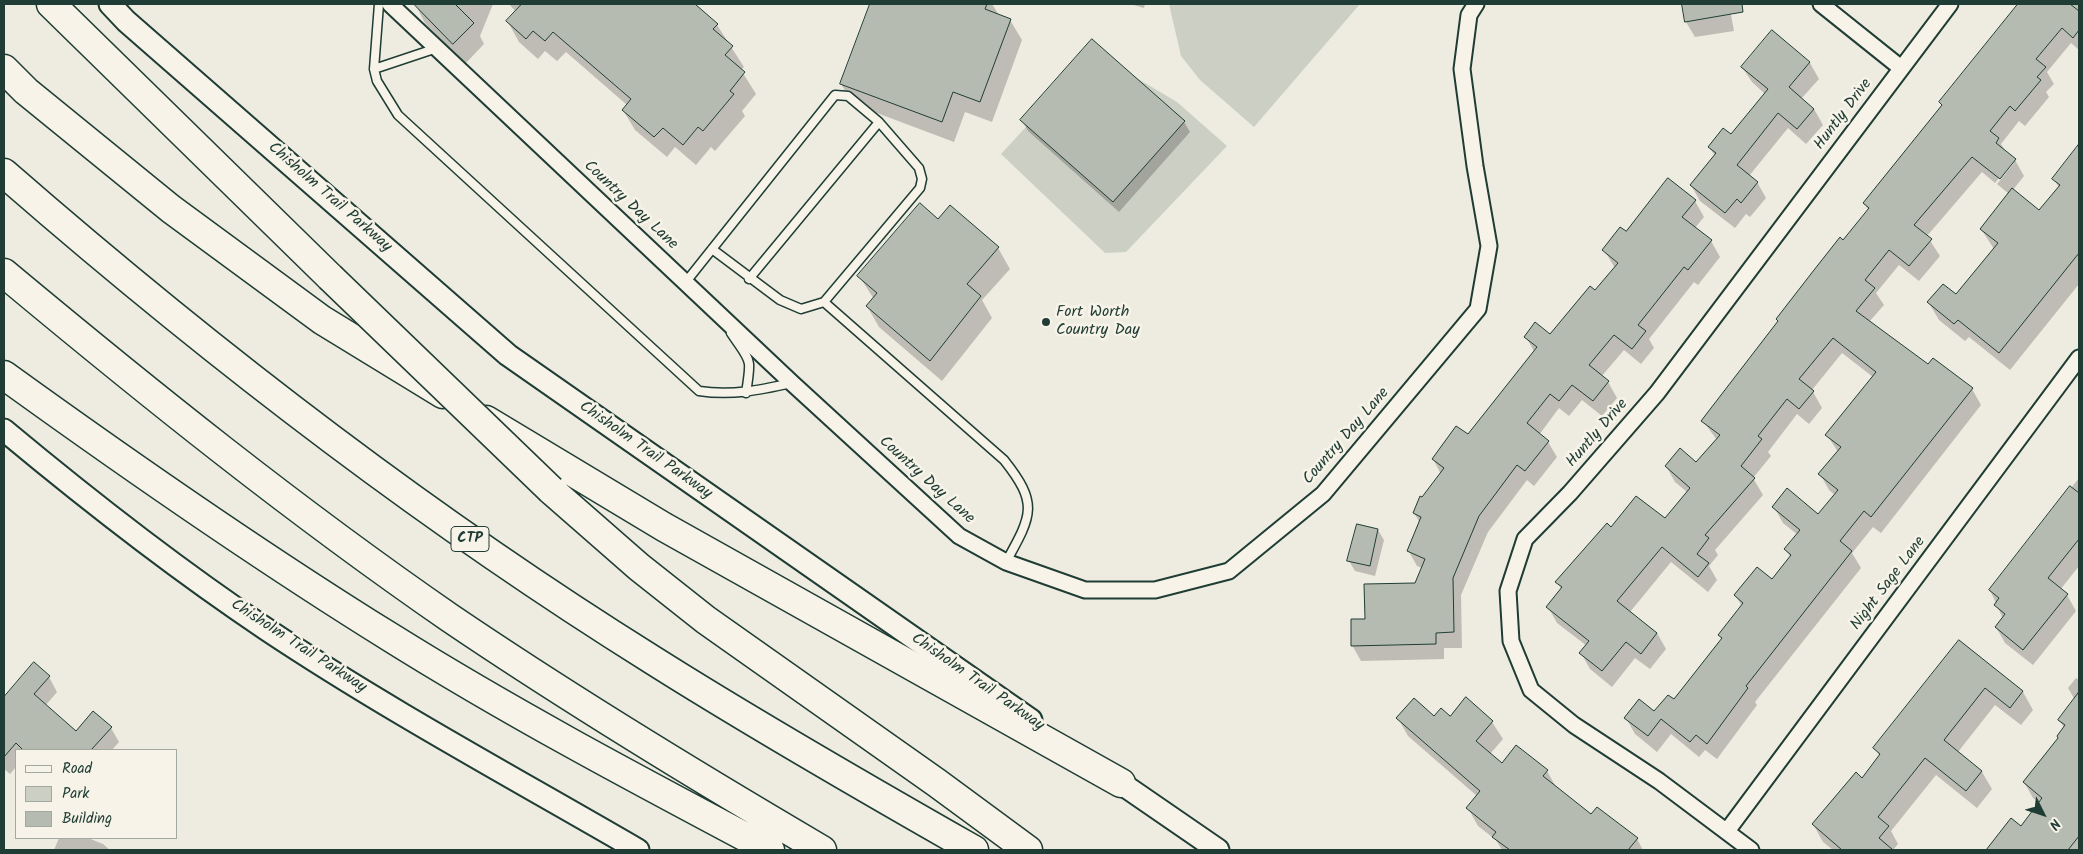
<!DOCTYPE html>
<style>
body{margin:0}
#map{position:relative;width:2083px;height:854px;overflow:hidden;background:#eeece1;font-family:Kalam,sans-serif}
canvas{display:block}
.frame{position:absolute;inset:0;border:5px solid #1f3d34;pointer-events:none}
.legend{position:absolute;left:15px;top:749px;width:162px;height:90px;box-sizing:border-box;background:#f7f3e8;border:1px solid #a1aaa0;margin:0;padding:6px 9px;list-style:none;font-size:15px;color:#1f3d34}
.legend li{display:flex;align-items:center;gap:10px;height:25px}
.legend b{width:25px;border:1px solid #a1aaa0}
.north{position:absolute;left:2018px;top:789px;width:50px;height:50px;-webkit-text-stroke:4px #f7f3e8;paint-order:stroke;rotate:131deg;font-size:14px;font-weight:700;line-height:20px;text-align:center;color:#1f3d34}
.north::after{content:'';display:block;margin:auto;width:18px;height:22px;background:#1f3d34;clip-path:polygon(50% 0,100% 100%,50% 72%,0 100%)}
</style>
<div id="map">
<canvas width="2083" height="854"></canvas>
<div class="frame"></div>
<ul class="legend">
<li><b style="height:6px;background:#f7f3e8"></b>Road</li>
<li><b style="height:14px;background:#cccfc4"></b>Park</li>
<li><b style="height:14px;background:#b5bbb0"></b>Building</li>
</ul>
<div class="north">N</div>
</div>
<script>
const context = document.querySelector('canvas').getContext('2d');
context.lineJoin = 'round';
function fill(path, color) { context.fillStyle = color; context.fill(path, 'evenodd'); }
function strokePath(path, color, width, dash) { context.strokeStyle = color; context.lineWidth = width; context.lineCap = dash ? 'butt' : 'round'; context.setLineDash(dash || []); context.stroke(path); }
function drawText(font, color, halo, rows, align = 'center') {
  context.font = font + ' Kalam,sans-serif'; context.lineWidth = 5; context.setLineDash([]); context.textBaseline = 'middle'; context.strokeStyle = halo; context.fillStyle = color; for (const [text, x, y, turn = 0] of rows) {
    context.save(); context.translate(x, y); context.rotate((+turn || 0) * Math.PI / 180); context.textAlign = isNaN(turn) ? turn : align; if (halo) context.strokeText(text, 0, 0); context.fillText(text, 0, 0); context.restore();
  }
}
const green = new Path2D(`
 M 1169,4 L 1360,4 L 1254,127 L 1200,80 L 1181,56 Z
 M 1103,73 L 1135,77 L 1177,102 L 1227,146 L 1126,252 L 1105,253 L 1001,154 L 1048,103 Z`);
const shadow = new Path2D(`
 M 415,4 L 493,4 L 480,36 L 484,44 L 465,64 L 425,23 Z
 M 509,4 L 693,4 L 717,25 L 744,67 L 741,70 L 756,94 L 742,111 L 745,116 L 715,151 L 711,147 L 696,165 L 675,147 L 667,157 L 635,130 L 623,110 L 627,105 L 566,52 L 557,61 L 545,51 L 538,59 L 519,42 L 508,22 L 516,12 Z
 M 872,4 L 992,4 L 999,15 L 1010,20 L 1022,40 L 992,122 L 965,112 L 954,142 L 853,104 L 841,84 Z
 M 1130,4 L 1145,4 L 1144,8 Z
 M 1683,4 L 1729,4 L 1734,31 L 1695,37 L 1686,22 Z
 M 2019,4 L 2079,4 L 2079,50 L 2071,43 L 2047,72 L 2054,84 L 2046,92 L 2049,97 L 2025,126 L 2019,121 L 2001,144 L 2006,152 L 2015,160 L 2024,176 L 2012,191 L 2039,212 L 2059,188 L 2054,179 L 2077,148 L 2079,150 L 2079,284 L 2010,370 L 1969,337 L 1965,341 L 1939,320 L 1929,303 L 1956,296 L 1994,249 L 1981,229 L 2009,194 L 1997,184 L 2014,163 L 2011,163 L 1995,183 L 1982,172 L 1927,236 L 1940,256 L 1919,281 L 1899,265 L 1876,293 L 1884,305 L 1869,322 L 1929,366 L 1972,389 L 1981,405 L 1881,533 L 1873,527 L 1852,553 L 1861,568 L 1755,702 L 1757,705 L 1717,759 L 1705,750 L 1699,757 L 1671,734 L 1657,752 L 1635,734 L 1626,718 L 1654,713 L 1674,701 L 1722,640 L 1719,635 L 1742,606 L 1735,595 L 1772,581 L 1791,558 L 1786,550 L 1798,535 L 1783,523 L 1774,507 L 1818,516 L 1835,495 L 1829,490 L 1820,474 L 1838,452 L 1827,435 L 1873,377 L 1842,353 L 1812,390 L 1822,408 L 1809,424 L 1797,414 L 1768,452 L 1771,456 L 1753,478 L 1763,495 L 1715,550 L 1718,555 L 1709,566 L 1717,580 L 1708,592 L 1671,562 L 1630,612 L 1657,633 L 1666,649 L 1650,669 L 1635,658 L 1612,687 L 1590,669 L 1581,653 L 1587,646 L 1557,623 L 1548,607 L 1562,590 L 1557,582 L 1611,528 L 1665,520 L 1687,492 L 1675,482 L 1666,466 L 1696,464 L 1717,440 L 1703,421 L 1869,211 L 1864,203 L 1943,106 L 1979,56 L 1978,54 Z
 M 1773,32 L 1810,63 L 1819,79 L 1801,99 L 1814,109 L 1823,125 L 1806,144 L 1788,128 L 1749,176 L 1757,182 L 1766,198 L 1750,217 L 1746,214 L 1735,228 L 1700,201 L 1691,185 L 1715,156 L 1709,147 L 1731,135 L 1765,94 L 1752,82 L 1742,67 Z
 M 1092,40 L 1184,122 L 1190,132 L 1119,212 L 1028,131 L 1022,121 Z
 M 1695,201 L 1704,217 L 1695,228 L 1711,241 L 1720,257 L 1698,285 L 1694,282 L 1649,339 L 1654,348 L 1641,364 L 1624,350 L 1601,377 L 1608,382 L 1617,398 L 1602,416 L 1582,400 L 1569,416 L 1559,408 L 1539,435 L 1548,442 L 1557,457 L 1534,486 L 1527,480 L 1488,532 L 1461,595 L 1462,648 L 1444,648 L 1444,659 L 1361,661 L 1352,645 L 1366,620 L 1416,584 L 1422,568 L 1417,566 L 1408,550 L 1420,523 L 1414,513 L 1441,474 L 1433,459 L 1468,436 L 1535,353 L 1526,337 L 1550,336 L 1596,292 L 1615,268 L 1604,250 L 1626,233 Z
 M 939,221 L 998,248 L 1010,269 L 982,300 L 992,318 L 942,381 L 879,327 L 867,306 L 874,299 L 859,276 Z
 M 2079,478 L 2079,566 L 2060,590 L 2067,595 L 2076,611 L 2033,665 L 2005,643 L 1996,627 L 2003,619 L 1990,590 Z
 M 1378,530 L 1384,540 L 1375,576 L 1355,571 L 1349,561 Z
 M 1959,642 L 2023,692 L 2033,710 L 2021,725 L 1995,705 L 1958,752 L 1982,772 L 1992,789 L 1977,808 L 1936,775 L 1891,831 L 1898,844 L 1893,850 L 1833,850 L 1823,842 L 1813,824 L 1863,779 L 1880,757 L 1875,748 Z
 M 34,664 L 49,677 L 57,692 L 45,706 L 76,733 L 111,728 L 119,742 L 112,750 L 16,750 L 16,767 L 10,774 L 4,769 L 4,699 Z
 M 2076,678 L 2079,680 L 2079,850 L 1988,850 L 2011,820 L 2021,827 L 2040,803 L 2033,798 L 2024,782 L 2065,729 L 2059,720 L 2075,700 L 2068,688 Z
 M 1466,699 L 1492,722 L 1503,739 L 1490,754 L 1502,765 L 1547,771 L 1556,787 L 1591,815 L 1637,839 L 1643,850 L 1502,850 L 1496,840 L 1478,826 L 1468,808 L 1477,796 L 1408,736 L 1398,718 L 1450,718 Z
 M 59,838 L 88,838 L 103,844 L 110,850 L 54,850 Z`);
const building = new Path2D(`
 M 414,4 L 455,4 L 474,23 L 453,44 Z
 M 522,4 L 695,4 L 718,24 L 713,29 L 733,46 L 725,55 L 745,72 L 730,91 L 734,94 L 703,131 L 698,127 L 683,145 L 663,128 L 654,137 L 622,110 L 631,99 L 553,32 L 545,41 L 533,31 L 526,39 L 506,21 Z
 M 870,4 L 987,4 L 985,9 L 1011,19 L 980,102 L 953,92 L 942,122 L 840,84 Z
 M 1682,4 L 1742,4 L 1743,12 L 1685,22 Z
 M 2018,4 L 2070,4 L 2079,11 L 2079,30 L 2073,38 L 2062,28 L 2036,59 L 2046,67 L 2037,77 L 2041,80 L 2015,111 L 2010,106 L 1990,131 L 1999,138 L 1996,143 L 2016,159 L 2000,179 L 1972,157 L 1914,225 L 1932,239 L 1909,266 L 1889,250 L 1865,280 L 1875,288 L 1856,311 L 1928,364 L 1933,358 L 1973,388 L 1871,517 L 1864,511 L 1840,541 L 1852,551 L 1746,686 L 1748,688 L 1707,744 L 1696,735 L 1690,742 L 1661,719 L 1648,736 L 1624,718 L 1639,699 L 1654,711 L 1668,695 L 1674,699 L 1722,638 L 1718,635 L 1743,603 L 1734,595 L 1757,567 L 1772,579 L 1791,555 L 1784,549 L 1800,530 L 1772,507 L 1787,488 L 1818,514 L 1838,490 L 1818,474 L 1841,447 L 1825,435 L 1876,372 L 1833,338 L 1799,379 L 1814,391 L 1799,409 L 1787,399 L 1758,436 L 1762,439 L 1741,466 L 1755,478 L 1705,535 L 1709,538 L 1697,554 L 1709,563 L 1698,577 L 1662,547 L 1617,601 L 1657,633 L 1641,654 L 1626,642 L 1602,671 L 1579,653 L 1589,641 L 1546,607 L 1562,587 L 1555,582 L 1607,523 L 1611,527 L 1636,496 L 1665,518 L 1690,488 L 1665,466 L 1680,448 L 1696,462 L 1720,435 L 1701,421 L 1778,321 L 1776,319 L 1814,270 L 1840,237 L 1843,240 L 1869,208 L 1863,203 L 1942,105 L 1939,102 Z
 M 1772,30 L 1810,62 L 1789,87 L 1814,109 L 1797,129 L 1778,113 L 1737,165 L 1758,182 L 1741,203 L 1737,199 L 1725,213 L 1690,185 L 1716,153 L 1708,147 L 1723,128 L 1731,134 L 1768,89 L 1741,67 Z
 M 1092,39 L 1185,121 L 1113,202 L 1020,120 Z
 M 2079,144 L 2079,253 L 1999,353 L 1958,320 L 1954,324 L 1927,302 L 1943,284 L 1956,294 L 1998,243 L 1980,229 L 2012,188 L 2039,210 L 2060,185 L 2052,179 Z
 M 1668,178 L 1696,200 L 1682,217 L 1712,240 L 1688,270 L 1684,267 L 1638,325 L 1646,331 L 1632,349 L 1614,335 L 1589,365 L 1609,381 L 1593,401 L 1572,385 L 1559,401 L 1550,394 L 1527,423 L 1549,441 L 1525,471 L 1517,465 L 1479,516 L 1453,578 L 1454,632 L 1436,633 L 1436,644 L 1351,646 L 1351,619 L 1365,619 L 1364,584 L 1415,583 L 1425,559 L 1407,551 L 1421,517 L 1413,513 L 1420,496 L 1422,497 L 1444,468 L 1432,459 L 1456,426 L 1468,434 L 1537,347 L 1524,337 L 1535,322 L 1550,334 L 1590,286 L 1595,290 L 1618,263 L 1602,250 L 1620,227 L 1626,231 Z
 M 920,203 L 938,219 L 950,205 L 999,247 L 967,284 L 981,296 L 930,361 L 866,306 L 877,293 L 857,276 Z
 M 2070,486 L 2079,493 L 2079,539 L 2048,578 L 2068,594 L 2023,650 L 1995,627 L 2005,614 L 1994,605 L 1999,598 L 1989,590 Z
 M 1357,524 L 1378,529 L 1370,566 L 1347,561 Z
 M 1959,640 L 2023,691 L 2010,708 L 1985,688 L 1944,740 L 1982,771 L 1966,791 L 1925,758 L 1878,817 L 1889,826 L 1879,838 L 1893,850 L 1842,850 L 1812,824 L 1856,772 L 1862,778 L 1880,754 L 1873,748 Z
 M 34,662 L 50,676 L 34,694 L 76,731 L 93,711 L 112,727 L 91,750 L 23,750 L 16,743 L 4,757 L 4,697 Z
 M 2079,692 L 2079,836 L 2068,850 L 1986,850 L 2011,818 L 2021,826 L 2042,798 L 2023,782 L 2058,738 L 2057,736 L 2065,725 L 2058,720 Z
 M 1466,697 L 1493,721 L 1476,741 L 1502,763 L 1516,745 L 1548,770 L 1543,776 L 1591,814 L 1597,807 L 1638,838 L 1628,850 L 1510,850 L 1492,837 L 1496,832 L 1466,808 L 1480,791 L 1396,718 L 1414,698 L 1434,716 L 1441,708 L 1450,716 Z`);
const service = new Path2D(`
 M 379,4 L 374,69 L 377,81 L 398,115 L 699,391 C 732,396 760,390 792,383
 M 374,69 L 437,48
 M 749,279 L 879,122
 M 685,283 L 835,95 L 848,96 L 879,122 L 919,168 L 922,179 L 920,188 L 824,302 L 801,309 L 780,300 L 712,249
 M 824,302 L 1004,460 C 1039,504 1032,515 1006,562
 M 731,333 C 751,363 752,356 746,393`);
const minor = new Path2D(`
 M 390,4 L 792,383 L 959,536 L 1006,562 L 1085,590 L 1155,590 L 1229,571 L 1323,494 L 1478,309 L 1489,246 L 1475,166 L 1462,69 L 1469,15 L 1476,4
 M 1821,4 L 1901,68
 M 1727,831 L 2079,358
 M 1751,850 L 1659,781 L 1574,725 L 1531,690 L 1511,641 L 1508,591 L 1525,539 L 1570,493 L 1657,393 L 1950,4`);
const secondary = new Path2D(`
 M 110,4 L 126,21 L 508,355 L 1031,720
 M 4,430 C 88,500 175,568 266,629 C 386,709 514,778 638,850
 M 1109,775 L 1218,850`);
const motorway = new Path2D(`
 M 51,4 L 330,277
 M 4,69 L 26,91 L 171,209 L 322,320 L 443,394
 M 4,173 C 207,350 422,516 651,659 C 757,726 865,788 974,850
 M 4,273 C 148,393 295,511 450,618 C 571,700 696,776 822,850
 M 4,375 C 130,466 258,555 390,637 C 513,714 642,782 770,850
 M 486,420 L 664,527 L 1121,783
 M 551,490 L 639,567 L 706,620 L 937,783 L 1028,850`);
const motorwayBridge = new Path2D(`
 M 330,277 L 551,490`);
const markers = [
 [1046,322,5,"#1f3d34"]
];
const shields = [
 [470,539,38]
];
const shieldNames = [
 ["CTP",470,539]
];
const streetNames = [
 ["Huntly Drive",1844,115,-53],
 ["Chisholm Trail Parkway",329,198,41],
 ["Country Day Lane",630,206,43],
 ["Huntly Drive",1598,434,-49],
 ["Country Day Lane",1347,437,-49],
 ["Chisholm Trail Parkway",645,451,35],
 ["Country Day Lane",926,481,42],
 ["Night Sage Lane",1889,584,-53],
 ["Chisholm Trail Parkway",298,647,33],
 ["Chisholm Trail Parkway",977,683,35]
];
const poiNames = [
 ["Fort Worth",1056,313],
 ["Country Day",1056,331]
];
fill(green, '#cccfc4');
fill(shadow, '#0003');
fill(building, '#b5bbb0');
strokePath(building, '#1f3d34', 1);
strokePath(service, '#1f3d34', 11);
strokePath(minor, '#1f3d34', 19);
strokePath(secondary, '#1f3d34', 25);
strokePath(motorway, '#1f3d34', 31);
strokePath(service, '#f7f3e8', 8);
strokePath(minor, '#f7f3e8', 15);
strokePath(secondary, '#f7f3e8', 21);
strokePath(motorway, '#f7f3e8', 28);
strokePath(motorwayBridge, '#1f3d34', 31, []);
strokePath(motorwayBridge, '#f7f3e8', 28);
for (const [x, y, r, color] of markers) { const dot = new Path2D(); dot.arc(x, y, r, 0, 2 * Math.PI); context.fillStyle = color; context.fill(dot); strokePath(dot, '#f7f3e8', 2); }
for (const [x, y, w] of shields) { const box = new Path2D(); box.roundRect(x - w / 2, y - 12.5, w, 25, 4); context.fillStyle = '#f7f3e8'; context.fill(box); strokePath(box, '#1f3d34', 1); }
drawText('bold 15px', '#1f3d34', null, shieldNames);
drawText('16px', '#1f3d34', '#f7f3e8', streetNames);
drawText('16px', '#1f3d34', '#f7f3e8', poiNames, 'left');
</script>
